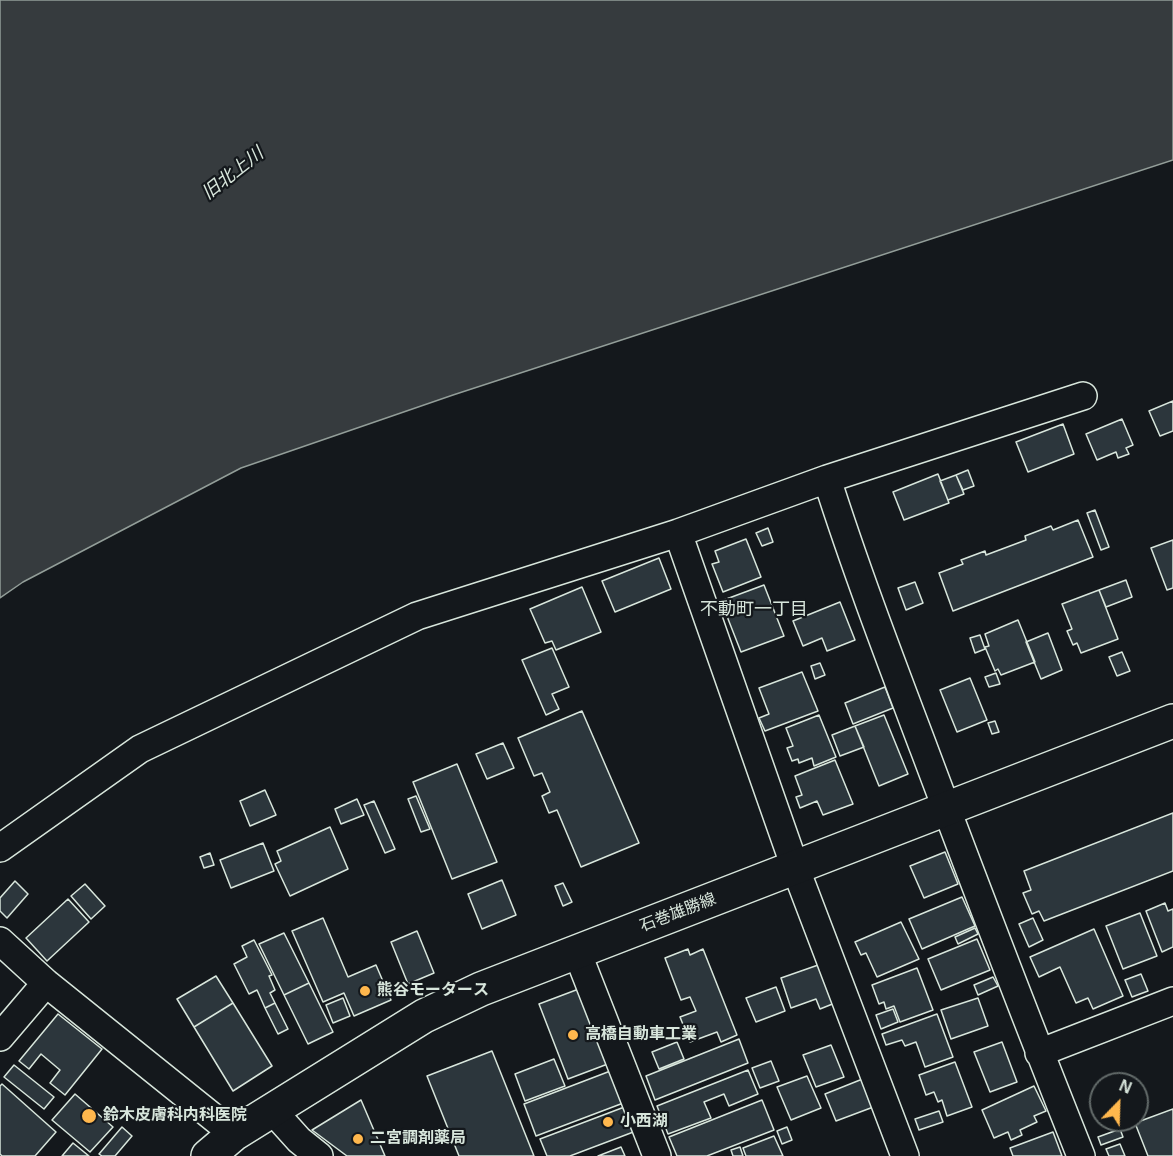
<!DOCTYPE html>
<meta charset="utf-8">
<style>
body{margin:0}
#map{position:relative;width:1173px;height:1156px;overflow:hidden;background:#14181c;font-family:Arial,sans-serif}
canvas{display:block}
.north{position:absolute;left:1089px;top:1072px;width:60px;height:60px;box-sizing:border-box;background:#14181c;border:2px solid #626a69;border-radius:50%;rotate:23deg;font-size:16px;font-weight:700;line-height:24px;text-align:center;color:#d8e6dc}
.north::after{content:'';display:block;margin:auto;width:21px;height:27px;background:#ffb74d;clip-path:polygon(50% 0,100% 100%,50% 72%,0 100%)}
</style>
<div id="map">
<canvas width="1173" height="1156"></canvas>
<div class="north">N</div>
</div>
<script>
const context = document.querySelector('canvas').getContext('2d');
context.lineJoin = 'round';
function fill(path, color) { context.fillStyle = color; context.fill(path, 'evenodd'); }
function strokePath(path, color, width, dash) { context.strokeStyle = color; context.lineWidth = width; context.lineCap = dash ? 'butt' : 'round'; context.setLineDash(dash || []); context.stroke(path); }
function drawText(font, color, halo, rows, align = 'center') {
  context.font = font + ' Arial,"Noto Sans JP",sans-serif'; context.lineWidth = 4.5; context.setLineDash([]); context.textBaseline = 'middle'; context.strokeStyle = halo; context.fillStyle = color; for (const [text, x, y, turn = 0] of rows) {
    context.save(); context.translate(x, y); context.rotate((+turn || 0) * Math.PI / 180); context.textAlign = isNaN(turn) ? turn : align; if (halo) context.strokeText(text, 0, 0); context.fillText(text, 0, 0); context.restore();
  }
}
const water = new Path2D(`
 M 0,0 L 1173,0 L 1173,160 L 453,395 L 241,468 L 23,582 L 0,598 Z`);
const building = new Path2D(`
 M 1173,401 L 1173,431 L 1160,436 L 1149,411 Z
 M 1122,419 L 1133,445 L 1126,448 L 1129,454 L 1118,458 L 1116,452 L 1097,460 L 1086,434 Z
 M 1063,424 L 1074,454 L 1028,472 L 1016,442 Z
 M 968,470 L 974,486 L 963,490 L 956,475 Z
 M 938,474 L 949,503 L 904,520 L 893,492 Z
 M 956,475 L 964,494 L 948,500 L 940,481 Z
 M 1095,510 L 1109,547 L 1101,550 L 1087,513 Z
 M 1078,520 L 1093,557 L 953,611 L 939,573 L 963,564 L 961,560 L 985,551 L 986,555 L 1026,540 L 1025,536 L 1051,526 L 1053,530 Z
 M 768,528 L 773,542 L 762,546 L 756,533 Z
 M 746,539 L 761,577 L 723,592 L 712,564 L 719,562 L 715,551 Z
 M 1173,540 L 1173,588 L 1167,590 L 1151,548 Z
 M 659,558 L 671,589 L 615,612 L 602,581 Z
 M 1126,580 L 1132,597 L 1106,607 L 1099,590 Z
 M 915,582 L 923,603 L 906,610 L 898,588 Z
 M 764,585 L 784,636 L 741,652 L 721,601 Z
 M 582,587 L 601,632 L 556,650 L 552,641 L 545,643 L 530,609 Z
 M 1099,590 L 1118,639 L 1081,653 L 1077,643 L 1073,645 L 1067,631 L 1072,629 L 1062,604 Z
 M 840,602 L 855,640 L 827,651 L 822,638 L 803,646 L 793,621 Z
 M 1018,620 L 1035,662 L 1001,675 L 998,669 L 995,671 L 985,647 L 989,646 L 985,634 Z
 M 1048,633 L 1062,670 L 1041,679 L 1026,642 Z
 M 980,635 L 985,649 L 975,653 L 970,638 Z
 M 552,648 L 569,687 L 552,694 L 559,709 L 546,715 L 522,660 Z
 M 1122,652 L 1130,671 L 1117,676 L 1109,657 Z
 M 820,663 L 825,675 L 815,679 L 811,666 Z
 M 802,672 L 818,711 L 765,731 L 759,718 L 769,714 L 759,688 Z
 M 996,673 L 1000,684 L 989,687 L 985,677 Z
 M 970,678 L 987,720 L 957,732 L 940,690 Z
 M 885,687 L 893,708 L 853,724 L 845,703 Z
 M 582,711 L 639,843 L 581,867 L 557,810 L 549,813 L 542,796 L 550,792 L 542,773 L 534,776 L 518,738 Z
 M 819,715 L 836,757 L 814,766 L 812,758 L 799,763 L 798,759 L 792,761 L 787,748 L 793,746 L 786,728 Z
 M 884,715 L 908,774 L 879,786 L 855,726 Z
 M 995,721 L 999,732 L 992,734 L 988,723 Z
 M 855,726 L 864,747 L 840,756 L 832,735 Z
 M 503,743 L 514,768 L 487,779 L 476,754 Z
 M 835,760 L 853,804 L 823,815 L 817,801 L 800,808 L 796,797 L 802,795 L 795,776 Z
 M 457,764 L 497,862 L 452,879 L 413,782 Z
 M 265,790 L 276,815 L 250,826 L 240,801 Z
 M 416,796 L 430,829 L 421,832 L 408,799 Z
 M 357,799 L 364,815 L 341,824 L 335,809 Z
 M 374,801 L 395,849 L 385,853 L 364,805 Z
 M 1173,813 L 1173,871 L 1044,921 L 1039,911 L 1032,914 L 1023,893 L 1031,890 L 1024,871 Z
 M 330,827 L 348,869 L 290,896 L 275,864 L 281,861 L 277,851 Z
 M 263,843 L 274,871 L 231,888 L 220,860 Z
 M 945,852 L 958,884 L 924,898 L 910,866 Z
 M 210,853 L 214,865 L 204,868 L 200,857 Z
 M 502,880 L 516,915 L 482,929 L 468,894 Z
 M 15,881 L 28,894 L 7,918 L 0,911 L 0,898 Z
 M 563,883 L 572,902 L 563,906 L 555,886 Z
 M 85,884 L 105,906 L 91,919 L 71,896 Z
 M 962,897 L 975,926 L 922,949 L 909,919 Z
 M 68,899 L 89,922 L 47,961 L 26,938 Z
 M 1165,903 L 1168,911 L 1173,909 L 1173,947 L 1162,952 L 1146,911 Z
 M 1140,913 L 1157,956 L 1123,969 L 1106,926 Z
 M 323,918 L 348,977 L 376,965 L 391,1000 L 354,1016 L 344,993 L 323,1002 L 292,931 Z
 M 1033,918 L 1043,940 L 1029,947 L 1019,924 Z
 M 901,922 L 919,959 L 877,977 L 866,953 L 861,955 L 855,942 Z
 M 975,928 L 978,934 L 958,944 L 955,937 Z
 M 1094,929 L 1123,996 L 1093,1009 L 1088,998 L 1076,1003 L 1060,967 L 1039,977 L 1030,957 Z
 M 417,931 L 434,973 L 408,984 L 391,942 Z
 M 284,933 L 309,983 L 284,995 L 259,944 Z
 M 977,939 L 990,970 L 941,990 L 928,959 Z
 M 254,940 L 272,975 L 269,976 L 275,990 L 270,993 L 275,1003 L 265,1008 L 257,990 L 249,994 L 234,964 L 247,957 L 242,946 Z
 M 688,949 L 690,955 L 703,949 L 737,1035 L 721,1042 L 717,1032 L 690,1042 L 680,1017 L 696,1011 L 690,997 L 681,1000 L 665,958 Z
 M 821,964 L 835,1003 L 820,1009 L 816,999 L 791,1008 L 781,978 Z
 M 917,968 L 933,1010 L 900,1022 L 894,1006 L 886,1009 L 884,1002 L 879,1004 L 872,985 Z
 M 1141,974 L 1148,991 L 1132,997 L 1125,980 Z
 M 216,976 L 233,1003 L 194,1027 L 177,999 Z
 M 993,977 L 998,986 L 978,995 L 974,985 Z
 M 309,983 L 333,1032 L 308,1044 L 284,995 Z
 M 584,987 L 613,1062 L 568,1079 L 539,1004 Z
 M 776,987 L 785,1011 L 756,1022 L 746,998 Z
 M 343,998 L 350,1016 L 333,1023 L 326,1005 Z
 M 978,998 L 988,1026 L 951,1039 L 941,1010 Z
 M 233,1003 L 272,1066 L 233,1091 L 194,1027 Z
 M 275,1003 L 288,1029 L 278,1034 L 265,1008 Z
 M 893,1009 L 898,1022 L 881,1029 L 876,1015 Z
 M 58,1014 L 102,1049 L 65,1095 L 50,1083 L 60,1070 L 41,1054 L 29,1069 L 19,1061 Z
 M 937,1014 L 953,1057 L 925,1067 L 916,1042 L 905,1046 L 902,1040 L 886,1045 L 882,1034 Z
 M 739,1039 L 748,1063 L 655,1100 L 646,1076 Z
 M 677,1042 L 684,1059 L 659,1069 L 652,1052 Z
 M 1002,1042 L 1017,1082 L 990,1092 L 974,1052 Z
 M 831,1045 L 844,1077 L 816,1087 L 803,1055 Z
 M 492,1051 L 534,1156 L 459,1156 L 427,1076 Z
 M 554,1059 L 565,1086 L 525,1101 L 515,1074 Z
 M 771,1061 L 779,1081 L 760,1088 L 752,1068 Z
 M 955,1062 L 972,1107 L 947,1116 L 942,1100 L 938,1102 L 934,1092 L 926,1095 L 919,1075 Z
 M 14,1065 L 54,1097 L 44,1109 L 4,1077 Z
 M 613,1070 L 626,1102 L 536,1136 L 524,1104 Z
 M 748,1070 L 758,1094 L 729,1106 L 724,1094 L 704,1102 L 711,1118 L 668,1134 L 657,1106 Z
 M 807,1076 L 821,1108 L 791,1120 L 777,1087 Z
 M 865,1078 L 876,1106 L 836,1121 L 825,1094 Z
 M 2,1084 L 56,1132 L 35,1156 L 2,1156 L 0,1154 L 0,1086 Z
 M 1034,1086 L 1046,1111 L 1034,1116 L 1037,1122 L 1020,1130 L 1022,1135 L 1011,1140 L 1008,1132 L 994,1138 L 982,1110 Z
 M 75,1094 L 113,1127 L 90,1152 L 52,1120 Z
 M 361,1100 L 385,1156 L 347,1156 L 312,1130 Z
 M 762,1100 L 774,1130 L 707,1156 L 677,1156 L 669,1137 Z
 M 627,1106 L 636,1131 L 570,1156 L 547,1156 L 540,1139 Z
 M 1173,1109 L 1173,1156 L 1148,1156 L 1135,1123 Z
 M 939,1111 L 943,1122 L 919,1130 L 915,1119 Z
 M 122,1127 L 132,1136 L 115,1156 L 102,1156 L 99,1154 Z
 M 787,1127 L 792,1140 L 782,1144 L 777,1131 Z
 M 1120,1129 L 1123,1137 L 1101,1145 L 1098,1137 Z
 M 1053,1132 L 1062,1156 L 1013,1156 L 1010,1148 Z
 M 774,1136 L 783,1156 L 746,1156 L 743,1148 Z
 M 73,1143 L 89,1156 L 62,1156 Z
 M 1120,1144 L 1125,1156 L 1109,1156 L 1106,1149 Z
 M 621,1147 L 625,1156 L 598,1156 Z
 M 740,1147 L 743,1156 L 733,1156 L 731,1150 Z`);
const street = new Path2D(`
 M 827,479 C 856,570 890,659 924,749 C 975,885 1027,1021 1081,1156
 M 678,533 L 795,867 L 905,1156
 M 0,848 L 140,749 L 417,616 L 678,533 L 827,479 L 1083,396
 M 0,941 L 46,983 L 234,1134
 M 577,952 L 657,1156
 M 0,1037 L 46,983
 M 1039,1053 L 1173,1001
 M 272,1110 L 299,1140 L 319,1156`);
const secondary = new Path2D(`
 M 208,1156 L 234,1134 L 424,1016 L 481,989 L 1173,721`);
const markers = [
 [365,991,6,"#ffb74d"],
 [573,1035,6,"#ffb74d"],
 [89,1116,8,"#ffb74d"],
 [608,1122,6,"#ffb74d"],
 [358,1139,6,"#ffb74d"]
];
const streetNames = [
 ["石巻雄勝線",678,913,-21]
];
const poiNames = [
 ["熊谷モータース",377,991],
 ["高橋自動車工業",585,1035],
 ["鈴木皮膚科内科医院",103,1116],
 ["小西湖",620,1122],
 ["二宮調剤薬局",370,1139]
];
const waterNames = [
 ["旧北上川",233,174,-38]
];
const neighbourhoodNames = [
 ["不動町一丁目",754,610]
];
fill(water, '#363b3e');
strokePath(water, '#939e99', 1.5);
fill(building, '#2c363c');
strokePath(building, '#d8e6dc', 1.5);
strokePath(street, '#d8e6dc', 30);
strokePath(secondary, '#d8e6dc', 36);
strokePath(street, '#14181c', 27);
strokePath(secondary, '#14181c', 33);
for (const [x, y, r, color] of markers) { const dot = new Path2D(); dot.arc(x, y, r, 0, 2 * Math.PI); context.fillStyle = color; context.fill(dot); strokePath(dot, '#14181c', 2); }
drawText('16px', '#d8e6dc', '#14181c', streetNames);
drawText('bold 16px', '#d8e6dc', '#14181c', poiNames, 'left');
drawText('italic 18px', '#d8e6dc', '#14181c', waterNames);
drawText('18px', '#d8e6dc', '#14181c', neighbourhoodNames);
</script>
